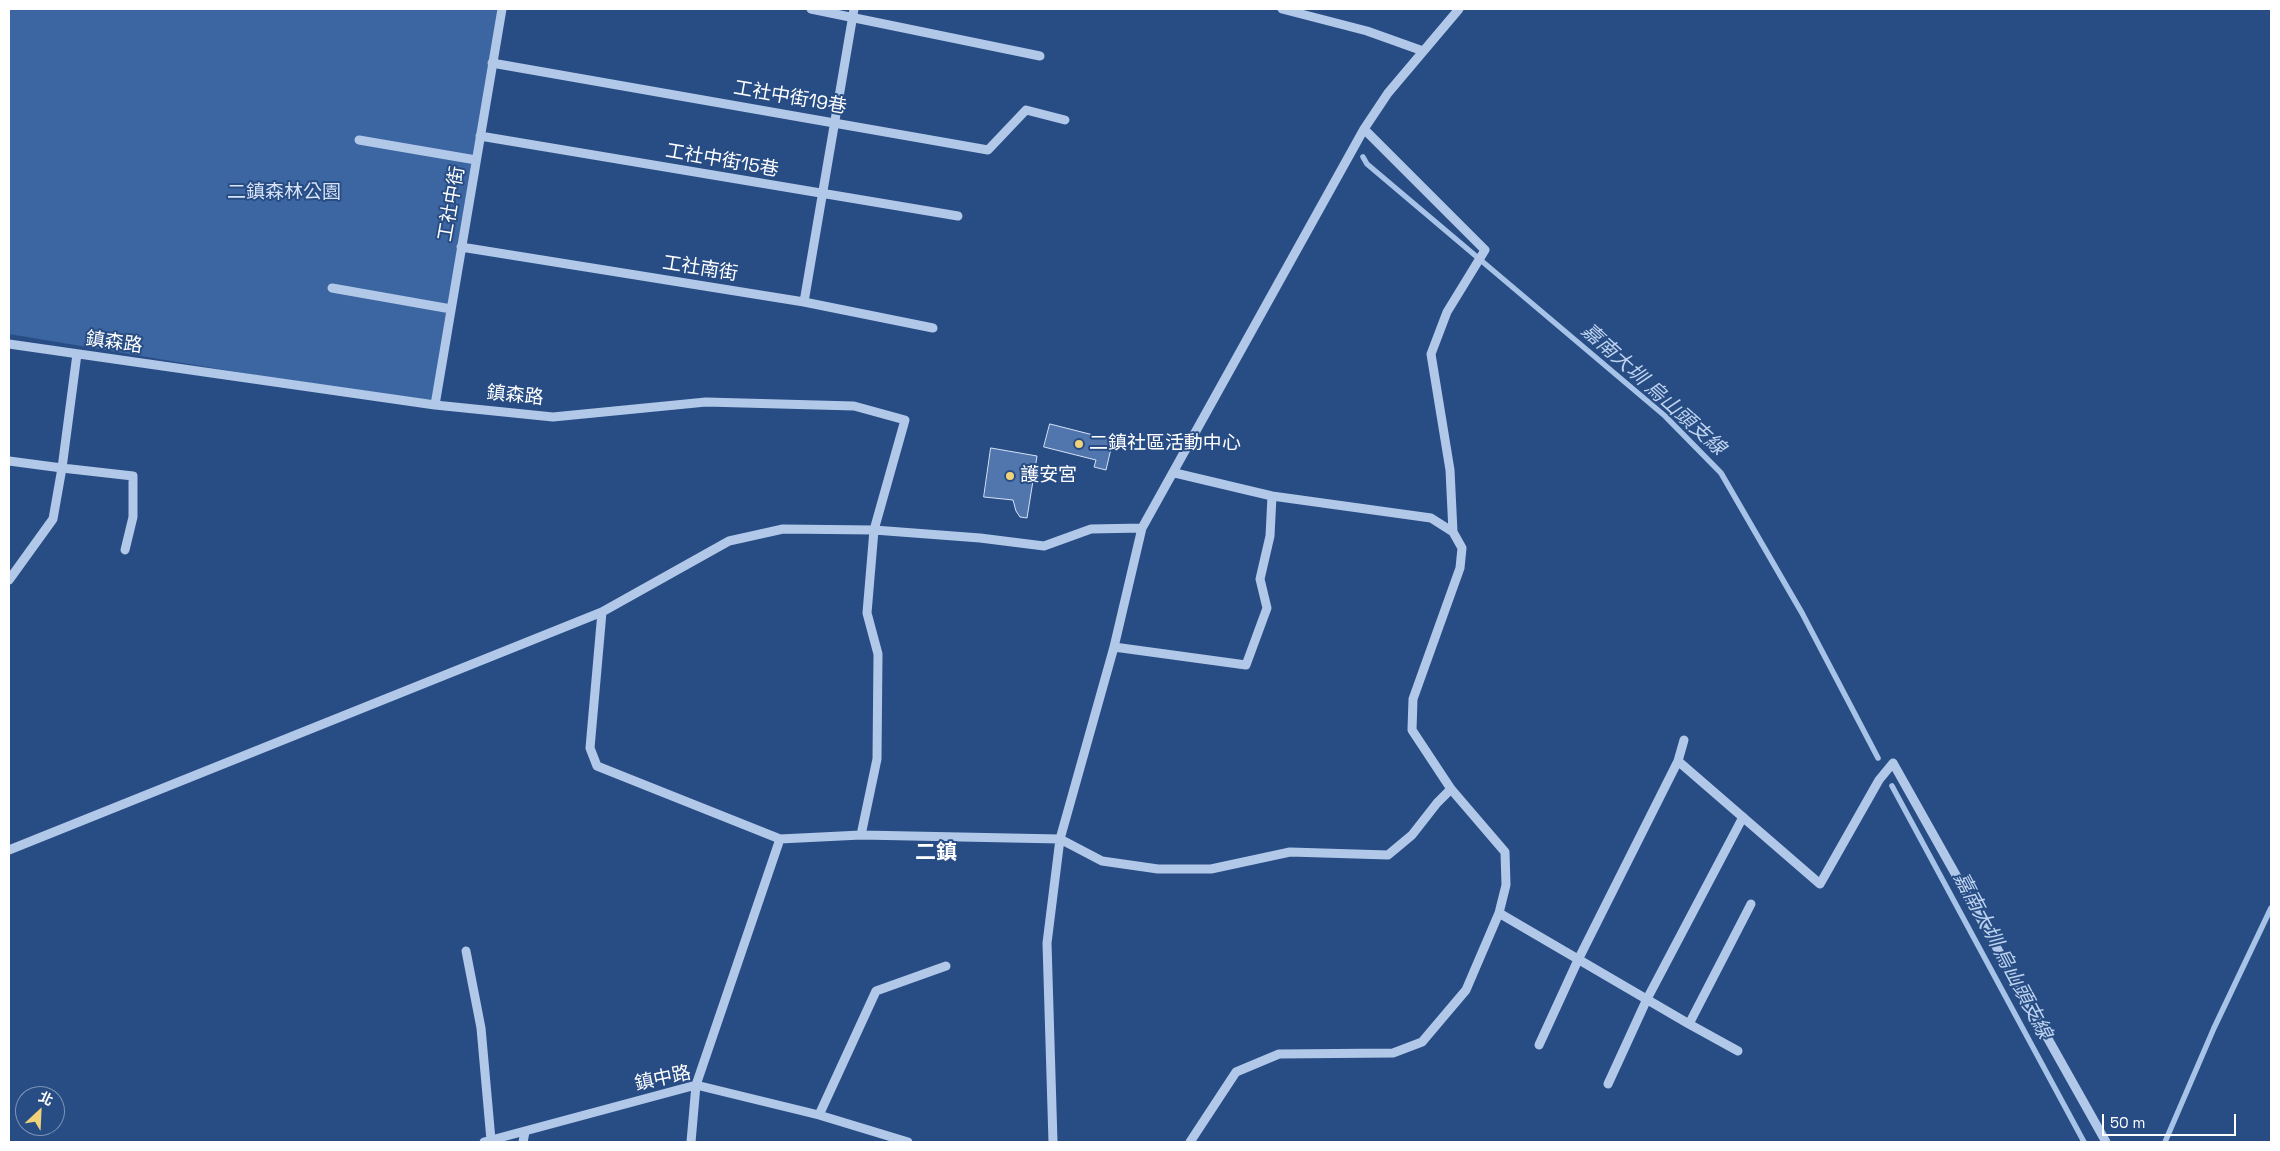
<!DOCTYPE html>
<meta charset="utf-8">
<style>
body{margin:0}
#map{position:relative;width:2280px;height:1151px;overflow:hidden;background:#284d85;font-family:"Space Grotesk","Noto Sans TC",sans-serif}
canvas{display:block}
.frame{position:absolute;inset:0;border:10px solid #fff;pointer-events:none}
.north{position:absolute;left:15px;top:1086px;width:50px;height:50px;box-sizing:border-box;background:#284d85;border:1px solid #7e94b6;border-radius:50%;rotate:25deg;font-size:14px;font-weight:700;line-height:20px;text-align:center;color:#fff}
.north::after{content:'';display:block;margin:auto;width:18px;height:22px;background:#f0d278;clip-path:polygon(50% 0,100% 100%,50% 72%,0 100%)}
.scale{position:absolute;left:2102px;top:1114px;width:134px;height:22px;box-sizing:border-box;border:2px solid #fff;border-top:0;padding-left:6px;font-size:15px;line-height:18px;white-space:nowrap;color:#fff;-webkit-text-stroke:4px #284d85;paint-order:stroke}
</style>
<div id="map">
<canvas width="2280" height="1151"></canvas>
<div class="frame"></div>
<div class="north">北</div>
<div class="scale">50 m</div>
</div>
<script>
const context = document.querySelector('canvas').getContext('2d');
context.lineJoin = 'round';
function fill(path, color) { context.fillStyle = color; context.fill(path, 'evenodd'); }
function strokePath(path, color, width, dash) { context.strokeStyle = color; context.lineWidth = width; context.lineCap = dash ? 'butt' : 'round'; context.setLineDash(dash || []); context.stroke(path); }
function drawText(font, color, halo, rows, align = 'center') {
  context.font = font + ' "Space Grotesk","Noto Sans TC",sans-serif'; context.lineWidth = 4; context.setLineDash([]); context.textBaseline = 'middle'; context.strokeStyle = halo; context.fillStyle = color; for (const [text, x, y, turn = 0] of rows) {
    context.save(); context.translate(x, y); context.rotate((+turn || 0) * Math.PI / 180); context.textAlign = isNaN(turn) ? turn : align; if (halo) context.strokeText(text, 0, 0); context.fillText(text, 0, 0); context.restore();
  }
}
const green = new Path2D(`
 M 9,9 L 502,9 L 435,405 L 9,334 Z`);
const stream = new Path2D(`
 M 1363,157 L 1367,164 L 1665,416 L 1721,473 L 1802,613 L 1878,758
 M 1892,786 L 2084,1142
 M 2165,1142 L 2214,1028 L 2271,908`);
const building = new Path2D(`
 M 1050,424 L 1113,440 L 1106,470 L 1094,467 L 1096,460 L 1044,447 Z
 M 991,448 L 1037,456 L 1027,518 L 1020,517 L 1016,511 L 1013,500 L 984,497 Z`);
const minor = new Path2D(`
 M 811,9 L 1040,56
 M 1282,9 L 1367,31 L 1423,51
 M 492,63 L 988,150 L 1026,110 L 1065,120
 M 1364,129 L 1485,250 L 1447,312 L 1431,354 L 1450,470 L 1453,532
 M 480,136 L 958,216
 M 359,140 L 476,160
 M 461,247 L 804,302 L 933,328
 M 332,288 L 451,309
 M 804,302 L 854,9
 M 9,344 L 435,405 L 553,417 L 706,402 L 854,406 L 905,420 L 874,530 L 867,613 L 878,654 L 877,759 L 861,835
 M 435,405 L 502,9
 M 9,461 L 62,468 L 77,354
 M 1175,473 L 1272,496 L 1431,518 L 1453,532 L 1462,548 L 1460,568 L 1413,699 L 1412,730 L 1451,789 L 1505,852 L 1506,885 L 1499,913 L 1466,990 L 1422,1042 L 1393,1053 L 1279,1054 L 1236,1072 L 1190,1142
 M 9,580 L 53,519 L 62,468 L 133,476 L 133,517 L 125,550
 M 602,612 L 590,748 L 597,766 L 780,839
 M 1114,647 L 1246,665 L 1267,608 L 1260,579 L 1270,536 L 1272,496
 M 1684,740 L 1678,761 L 1820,884 L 1879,780 L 1893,763 L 2106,1142
 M 9,850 L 602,612 L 729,541 L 783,529 L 874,530 L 980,538 L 1044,546 L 1091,529 L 1142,528
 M 1499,913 L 1689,1024 L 1738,1051
 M 466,951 L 481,1028 L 491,1140
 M 1689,1024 L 1751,904
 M 1539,1045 L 1578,960 L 1678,761
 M 1608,1084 L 1647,999 L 1743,817
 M 819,1115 L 876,991 L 946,966
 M 484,1142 L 696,1085 L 819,1115 L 908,1142
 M 523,1142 L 525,1132
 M 691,1142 L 696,1085 L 780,839 L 861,835 L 1060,839 L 1102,861 L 1158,869 L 1211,869 L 1290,852 L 1388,855 L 1412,835 L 1437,803 L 1451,789
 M 1053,1142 L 1047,943 L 1060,839 L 1114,647 L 1142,528 L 1364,129 L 1388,93 L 1459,9`);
const markers = [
 [1079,444,5,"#f0d278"],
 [1010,476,5,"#f0d278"]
];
const streetNames = [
 ["工社中街19巷",790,98,10],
 ["工社中街15巷",722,161,10],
 ["工社中街",452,204,-80],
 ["工社南街",700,269,9],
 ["鎮森路",114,343,8],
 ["鎮森路",515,396,6],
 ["鎮中路",663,1079,-12]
];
const parkNames = [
 ["二鎮森林公園",284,193]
];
const poiNames = [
 ["二鎮社區活動中心",1089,444],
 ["護安宮",1020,476]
];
const waterNames = [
 ["嘉南大圳 烏山頭支線",1653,390,42],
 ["嘉南大圳 烏山頭支線",2002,956,62]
];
const quarterNames = [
 ["二鎮",936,853]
];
fill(green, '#3c66a2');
strokePath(stream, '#a7c3e8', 5.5);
fill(building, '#5076ad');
strokePath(building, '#d6e3f6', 1);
strokePath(minor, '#b2c8e8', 9);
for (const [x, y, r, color] of markers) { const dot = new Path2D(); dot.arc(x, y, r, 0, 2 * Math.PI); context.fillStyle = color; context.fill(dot); strokePath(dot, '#284d85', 2); }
drawText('19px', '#fff', '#284d85', streetNames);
drawText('19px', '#d6e3f6', '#284d85', parkNames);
drawText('19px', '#fff', '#284d85', poiNames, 'left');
drawText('italic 20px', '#bed3ef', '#284d85', waterNames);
drawText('bold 21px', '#fff', '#284d85', quarterNames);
</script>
